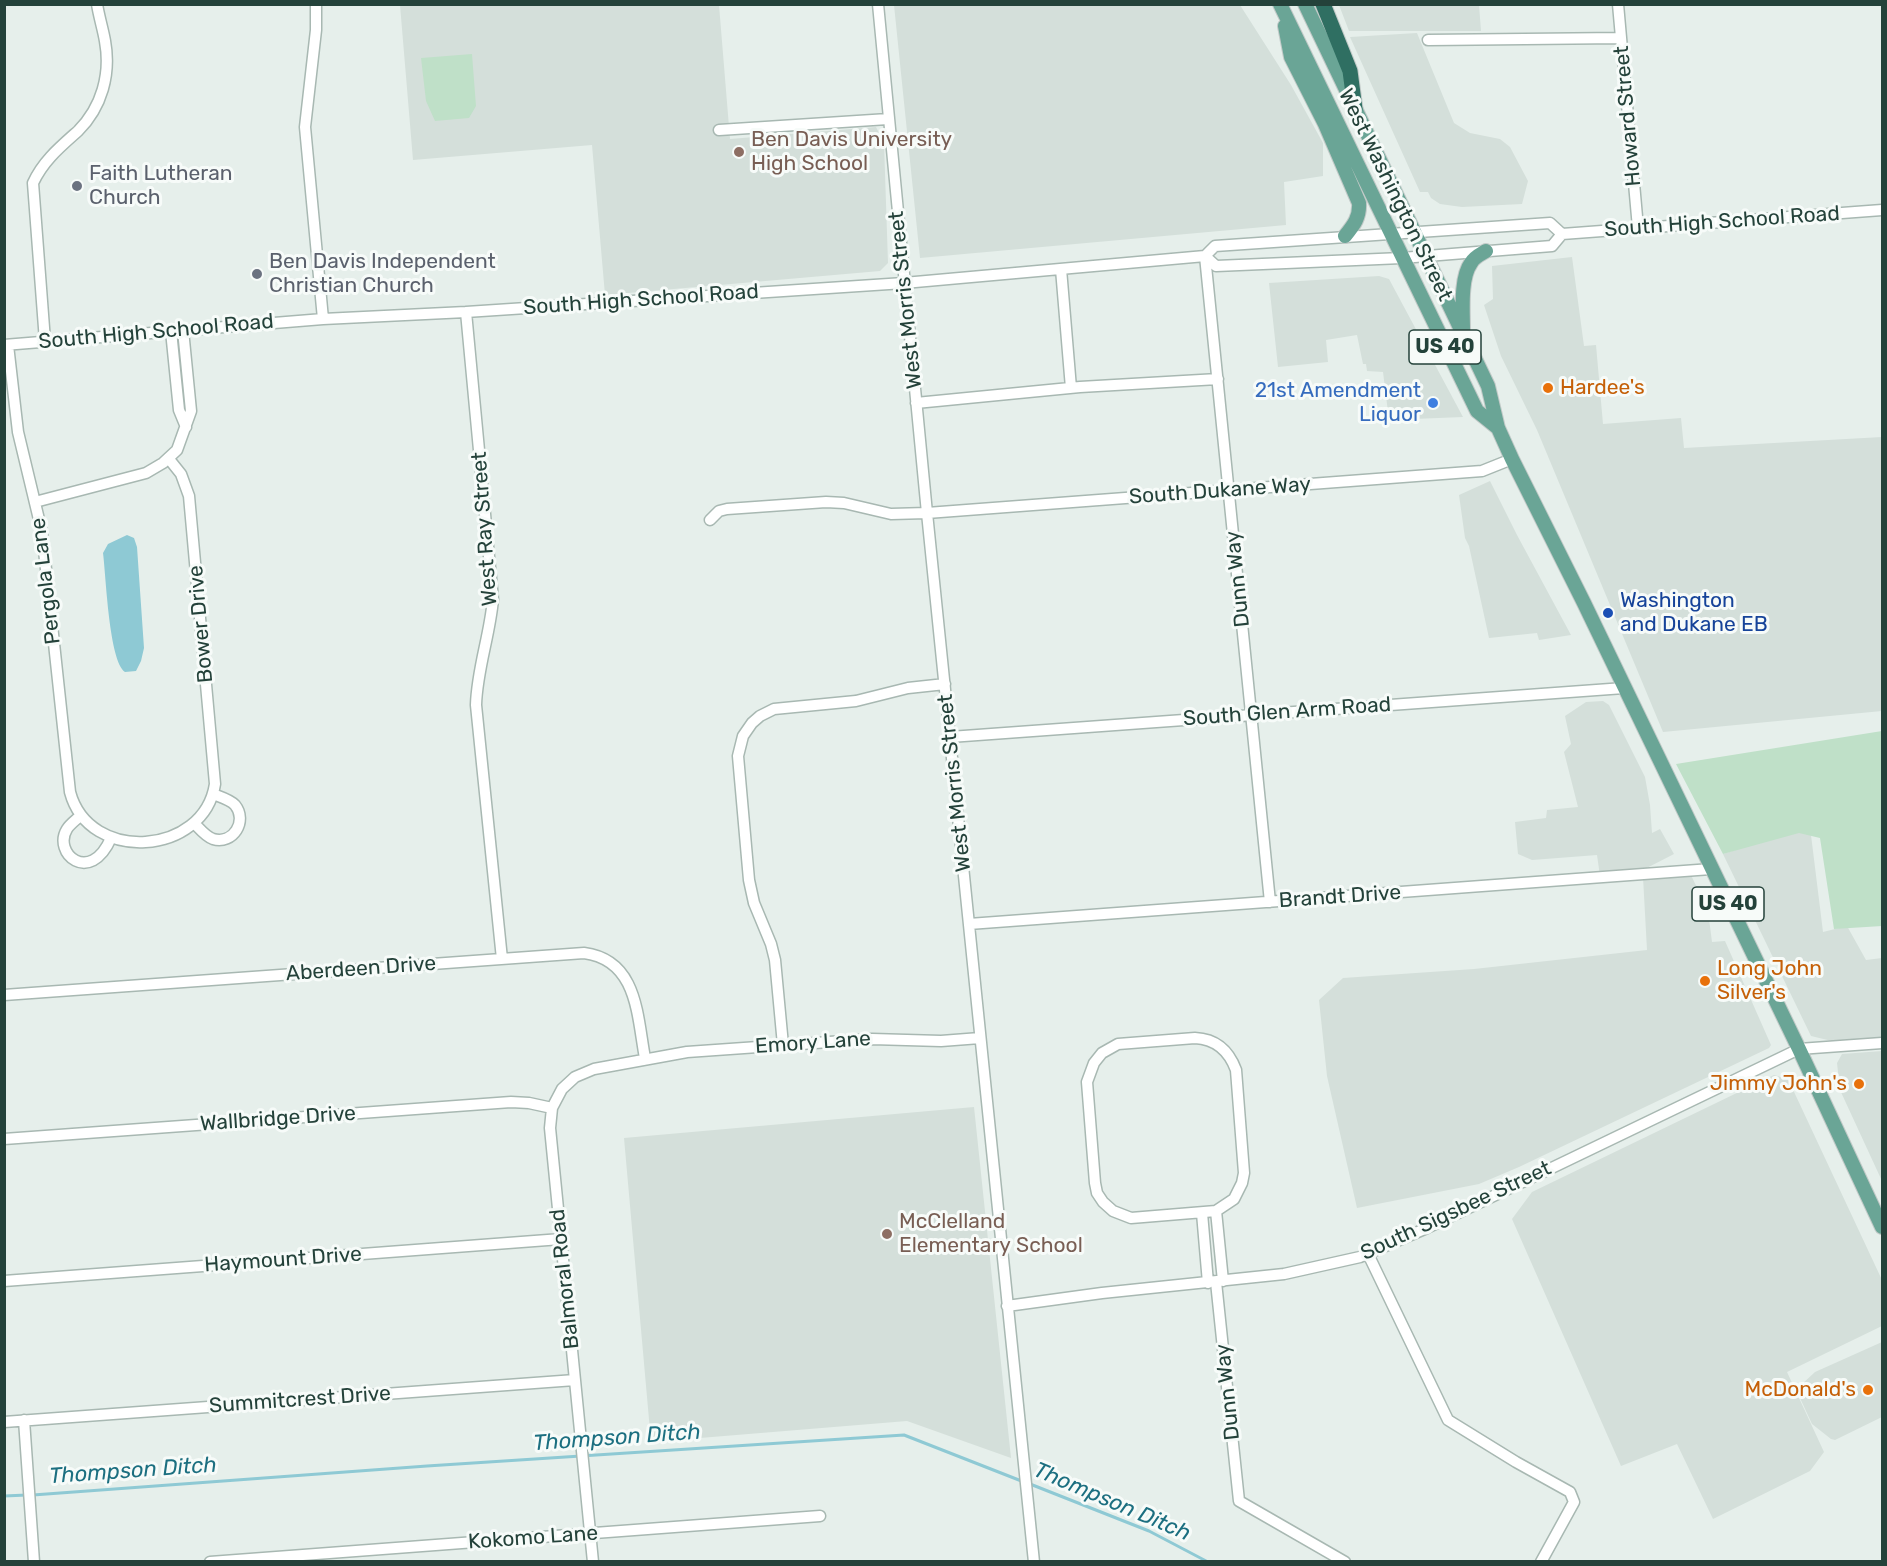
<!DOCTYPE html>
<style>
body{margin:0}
#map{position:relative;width:1887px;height:1566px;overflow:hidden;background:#e6efeb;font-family:Rubik,sans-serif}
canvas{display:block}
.frame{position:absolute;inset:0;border:6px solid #24423a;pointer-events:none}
</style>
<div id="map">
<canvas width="1887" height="1566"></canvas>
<div class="frame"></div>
</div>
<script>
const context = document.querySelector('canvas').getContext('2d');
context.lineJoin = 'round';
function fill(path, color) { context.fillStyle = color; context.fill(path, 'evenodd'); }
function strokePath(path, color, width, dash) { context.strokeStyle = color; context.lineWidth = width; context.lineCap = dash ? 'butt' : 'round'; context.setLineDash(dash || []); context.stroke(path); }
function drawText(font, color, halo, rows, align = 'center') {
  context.font = font + ' Rubik,sans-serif'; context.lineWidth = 6; context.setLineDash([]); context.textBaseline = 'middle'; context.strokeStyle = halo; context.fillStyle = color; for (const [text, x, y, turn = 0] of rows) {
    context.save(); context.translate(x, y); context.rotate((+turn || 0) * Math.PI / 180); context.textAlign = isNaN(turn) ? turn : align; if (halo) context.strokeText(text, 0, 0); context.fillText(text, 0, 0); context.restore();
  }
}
const built = new Path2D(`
 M 400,5 L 719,5 L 730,139 L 876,127 L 884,143 L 888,263 L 880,271 L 605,295 L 592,145 L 413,160 Z
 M 894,5 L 1240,5 L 1291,85 L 1323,143 L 1323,176 L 1284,182 L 1286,225 L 920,258 Z
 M 1339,5 L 1479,5 L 1481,31 L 1349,31 Z
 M 1417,33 L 1454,123 L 1470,133 L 1500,139 L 1510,147 L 1528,181 L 1522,204 L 1462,207 L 1440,204 L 1431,198 L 1428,192 L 1420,192 L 1350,37 Z
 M 1572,257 L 1584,346 L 1596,345 L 1603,424 L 1681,418 L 1684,448 L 1882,437 L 1882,711 L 1663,732 L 1537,430 L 1501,356 L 1484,305 L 1493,299 L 1492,266 Z
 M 1379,276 L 1389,279 L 1463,417 L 1389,420 L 1383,372 L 1367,371 L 1366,364 L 1363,364 L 1357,335 L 1326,340 L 1328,362 L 1278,367 L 1269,283 Z
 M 1490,481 L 1517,535 L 1571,635 L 1539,640 L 1537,633 L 1489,638 L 1469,546 L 1465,538 L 1459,495 Z
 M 1603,701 L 1609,705 L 1645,777 L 1650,805 L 1652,833 L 1660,829 L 1674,854 L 1639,872 L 1600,876 L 1597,855 L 1532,860 L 1518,854 L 1515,822 L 1546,818 L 1547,810 L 1578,807 L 1564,752 L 1571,744 L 1565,716 L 1586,702 Z
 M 1799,829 L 1811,835 L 1823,932 L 1847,926 L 1866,960 L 1882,958 L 1882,1037 L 1836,1042 L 1811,1036 L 1723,854 Z
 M 1691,875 L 1708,911 L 1712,942 L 1725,941 L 1771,1045 L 1769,1048 L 1519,1167 L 1479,1184 L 1357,1208 L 1327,1076 L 1319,1000 L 1343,978 L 1474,969 L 1647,950 L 1643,877 Z
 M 1882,1051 L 1882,1181 L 1840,1090 L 1837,1063 L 1842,1054 Z
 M 1774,1075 L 1788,1079 L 1882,1280 L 1882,1326 L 1787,1372 L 1824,1452 L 1810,1471 L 1713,1519 L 1677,1444 L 1621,1466 L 1512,1219 L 1532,1192 Z
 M 974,1107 L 1011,1458 L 907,1421 L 651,1442 L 624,1138 Z
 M 1882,1342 L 1882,1417 L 1835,1440 L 1831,1439 L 1812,1424 L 1800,1398 L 1801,1385 L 1815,1372 Z`);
const green = new Path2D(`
 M 472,54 L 476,106 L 469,118 L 435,121 L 426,101 L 421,58 Z
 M 1882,731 L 1882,926 L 1834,929 L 1820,838 L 1799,833 L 1723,854 L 1676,764 Z`);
const water = new Path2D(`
 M 127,535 L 134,538 L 137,547 L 144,648 L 141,661 L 136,671 L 125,672 C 109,661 106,576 103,553 L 108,544 Z`);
const stream = new Path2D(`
 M 1030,1484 L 1149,1531 L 1208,1562
 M 33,1495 L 427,1466 L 904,1435 L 1024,1482
 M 4,1496 L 27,1495`);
const minor = new Path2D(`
 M 316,4 L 316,30 L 305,127 L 323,319
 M 878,4 L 927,513 L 1034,1562
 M 1618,4 L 1638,228
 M 1428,40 L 1621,38
 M 719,130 L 888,119
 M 1205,256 L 1216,266 L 1402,258 L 1552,246 L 1562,234 L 1882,210
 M 1205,256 L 1270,902
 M 1061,269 L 1071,388
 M 466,312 L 493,599 C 490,635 477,669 476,705 L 502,959
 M 171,331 L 179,410 L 186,427
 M 45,341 L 33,183 C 43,161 60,147 78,131 C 102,107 111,74 105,41 C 103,29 99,17 97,4
 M 4,345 L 323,319 L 466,312 L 904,283 L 1205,256 L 1215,246 L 1550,223 L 1562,234
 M 8,345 L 18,432 L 42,532 L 70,792 C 89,864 204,856 215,784 L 189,496 L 181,474 L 169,459
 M 916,403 L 1080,387 L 1218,379
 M 35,502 L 146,473 L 163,463 L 177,450 L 191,411 L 183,330
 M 710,520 L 719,511 L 727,509 L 826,502 L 844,503 L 891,514 L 927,513 L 1482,471 L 1512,459
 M 950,737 L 1624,688
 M 80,816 C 76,820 70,824 67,829 C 52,853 90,886 111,838
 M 194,823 C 200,829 205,836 213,839 C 233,845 248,821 235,805 C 229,799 220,797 213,794
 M 969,924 L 1711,869
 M 4,995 L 584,953 C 638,960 637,1016 645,1058
 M 1195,1038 C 1216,1039 1229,1051 1236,1070 L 1244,1173 L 1242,1183 L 1234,1199 L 1216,1211 L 1131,1218 L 1113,1211 L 1103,1202 L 1097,1193 L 1095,1183 L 1087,1082 L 1094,1063 L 1102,1053 L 1118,1044 Z
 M 783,1045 L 775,960 L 771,944 L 754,903 L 749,880 L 738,756 L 743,736 L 752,723 L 760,716 L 774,709 L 856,701 L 908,688 L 945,684
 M 4,1139 L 511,1102 L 529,1103 L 552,1108
 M 1216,1211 L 1223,1281
 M 1202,1213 L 1208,1283
 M 1368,1254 L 1448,1420 L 1516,1462 L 1570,1492 L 1574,1502 L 1541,1562
 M 4,1281 L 561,1239
 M 1216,1282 L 1239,1501 L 1345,1562
 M 1007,1306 L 1102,1293 L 1284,1274 L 1360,1257 L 1427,1228 L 1799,1049 L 1882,1043
 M 24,1420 L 34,1562
 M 4,1422 L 575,1380
 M 210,1562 L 820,1516
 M 593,1562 L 550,1128 L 552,1108 L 562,1089 L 575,1077 L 594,1069 L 687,1052 L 872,1039 L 941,1041 L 980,1038`);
const major = new Path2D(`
 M 1280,4 L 1477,411 L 1498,428
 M 1305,4 L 1488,386 L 1498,428 L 1512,459 L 1584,603 L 1799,1049 L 1882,1227
 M 1285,26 L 1291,57 L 1325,124 L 1359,203 C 1360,217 1354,225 1345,236
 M 1463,330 C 1463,312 1460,278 1471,263 C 1474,257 1481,254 1486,251`);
const highway = new Path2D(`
 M 1323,4 L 1350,71 L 1355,109`);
const markers = [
 [739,152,6,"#8d6e63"],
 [77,186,6,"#6b7280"],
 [257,274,6,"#6b7280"],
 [1548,388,6,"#e8710a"],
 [1433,403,6,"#3f7fe0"],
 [1608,613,6,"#1a4fb4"],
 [1705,981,6,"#e8710a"],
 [1859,1084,6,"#e8710a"],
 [887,1234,6,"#8d6e63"],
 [1868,1390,6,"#e8710a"]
];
const shields = [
 [1445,347,72],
 [1728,904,72]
];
const shieldNames = [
 ["US 40",1445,347],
 ["US 40",1728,904]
];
const streetNames = [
 ["Howard Street",1628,116,-95],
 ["West Washington Street",1395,195,64],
 ["South High School Road",1722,222,-4],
 ["South High School Road",641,300,-4],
 ["West Morris Street",906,300,-96],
 ["South High School Road",156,332,-5],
 ["South Dukane Way",1220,491,-4],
 ["West Ray Street",485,529,-94],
 ["Dunn Way",1238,579,-96],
 ["Pergola Lane",46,581,-97],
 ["Bower Drive",201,624,-95],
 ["South Glen Arm Road",1287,712,-4],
 ["West Morris Street",955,783,-96],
 ["Brandt Drive",1340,897,-4],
 ["Aberdeen Drive",361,969,-4],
 ["Emory Lane",813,1043,-4],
 ["Wallbridge Drive",278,1119,-4],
 ["South Sigsbee Street",1456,1211,-25],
 ["Haymount Drive",283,1260,-4],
 ["Balmoral Road",565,1279,-96],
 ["Dunn Way",1228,1392,-96],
 ["Summitcrest Drive",300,1400,-4],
 ["Kokomo Lane",533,1538,-4]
];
const educationNames = [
 ["Ben Davis University",751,140],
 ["High School",751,164],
 ["McClelland",899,1222],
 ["Elementary School",899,1246]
];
const worshipNames = [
 ["Faith Lutheran",89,174],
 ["Church",89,198],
 ["Ben Davis Independent",269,262],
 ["Christian Church",269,286]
];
const foodNames = [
 ["Hardee's",1560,388],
 ["Long John",1717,969],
 ["Silver's",1717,993],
 ["Jimmy John's",1847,1084,"right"],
 ["McDonald's",1856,1390,"right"]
];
const shopNames = [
 ["21st Amendment",1421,391],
 ["Liquor",1421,415]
];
const transitNames = [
 ["Washington",1620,601],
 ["and Dukane EB",1620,625]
];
const waterNames = [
 ["Thompson Ditch",617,1438,-4],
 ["Thompson Ditch",133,1471,-4],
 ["Thompson Ditch",1112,1502,23]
];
fill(built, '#d4dfda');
fill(green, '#bfe0c8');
fill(water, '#8ec9d4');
strokePath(stream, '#8ec9d4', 3);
strokePath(minor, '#a8b8b2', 13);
strokePath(major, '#c2cac8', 16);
strokePath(highway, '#c2cac8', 17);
strokePath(minor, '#fff', 10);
strokePath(major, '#6aa596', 14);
strokePath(highway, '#2f6f62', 15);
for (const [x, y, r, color] of markers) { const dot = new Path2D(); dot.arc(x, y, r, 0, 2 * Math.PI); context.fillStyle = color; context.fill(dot); strokePath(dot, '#f7fbf9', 2); }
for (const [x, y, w] of shields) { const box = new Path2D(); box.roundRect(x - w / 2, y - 17, w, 34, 4.5); context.fillStyle = '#f7fbf9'; context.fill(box); strokePath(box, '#24423a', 1.5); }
drawText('bold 20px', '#24423a', null, shieldNames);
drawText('21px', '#24423a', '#f7fbf9', streetNames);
drawText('21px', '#785e54', '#f7fbf9', educationNames, 'left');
drawText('21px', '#5b616d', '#f7fbf9', worshipNames, 'left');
drawText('21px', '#c56008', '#f7fbf9', foodNames, 'left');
drawText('21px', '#366cbe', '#f7fbf9', shopNames, 'right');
drawText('21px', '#164399', '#f7fbf9', transitNames, 'left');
drawText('italic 22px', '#1c6f80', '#f7fbf9', waterNames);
</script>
